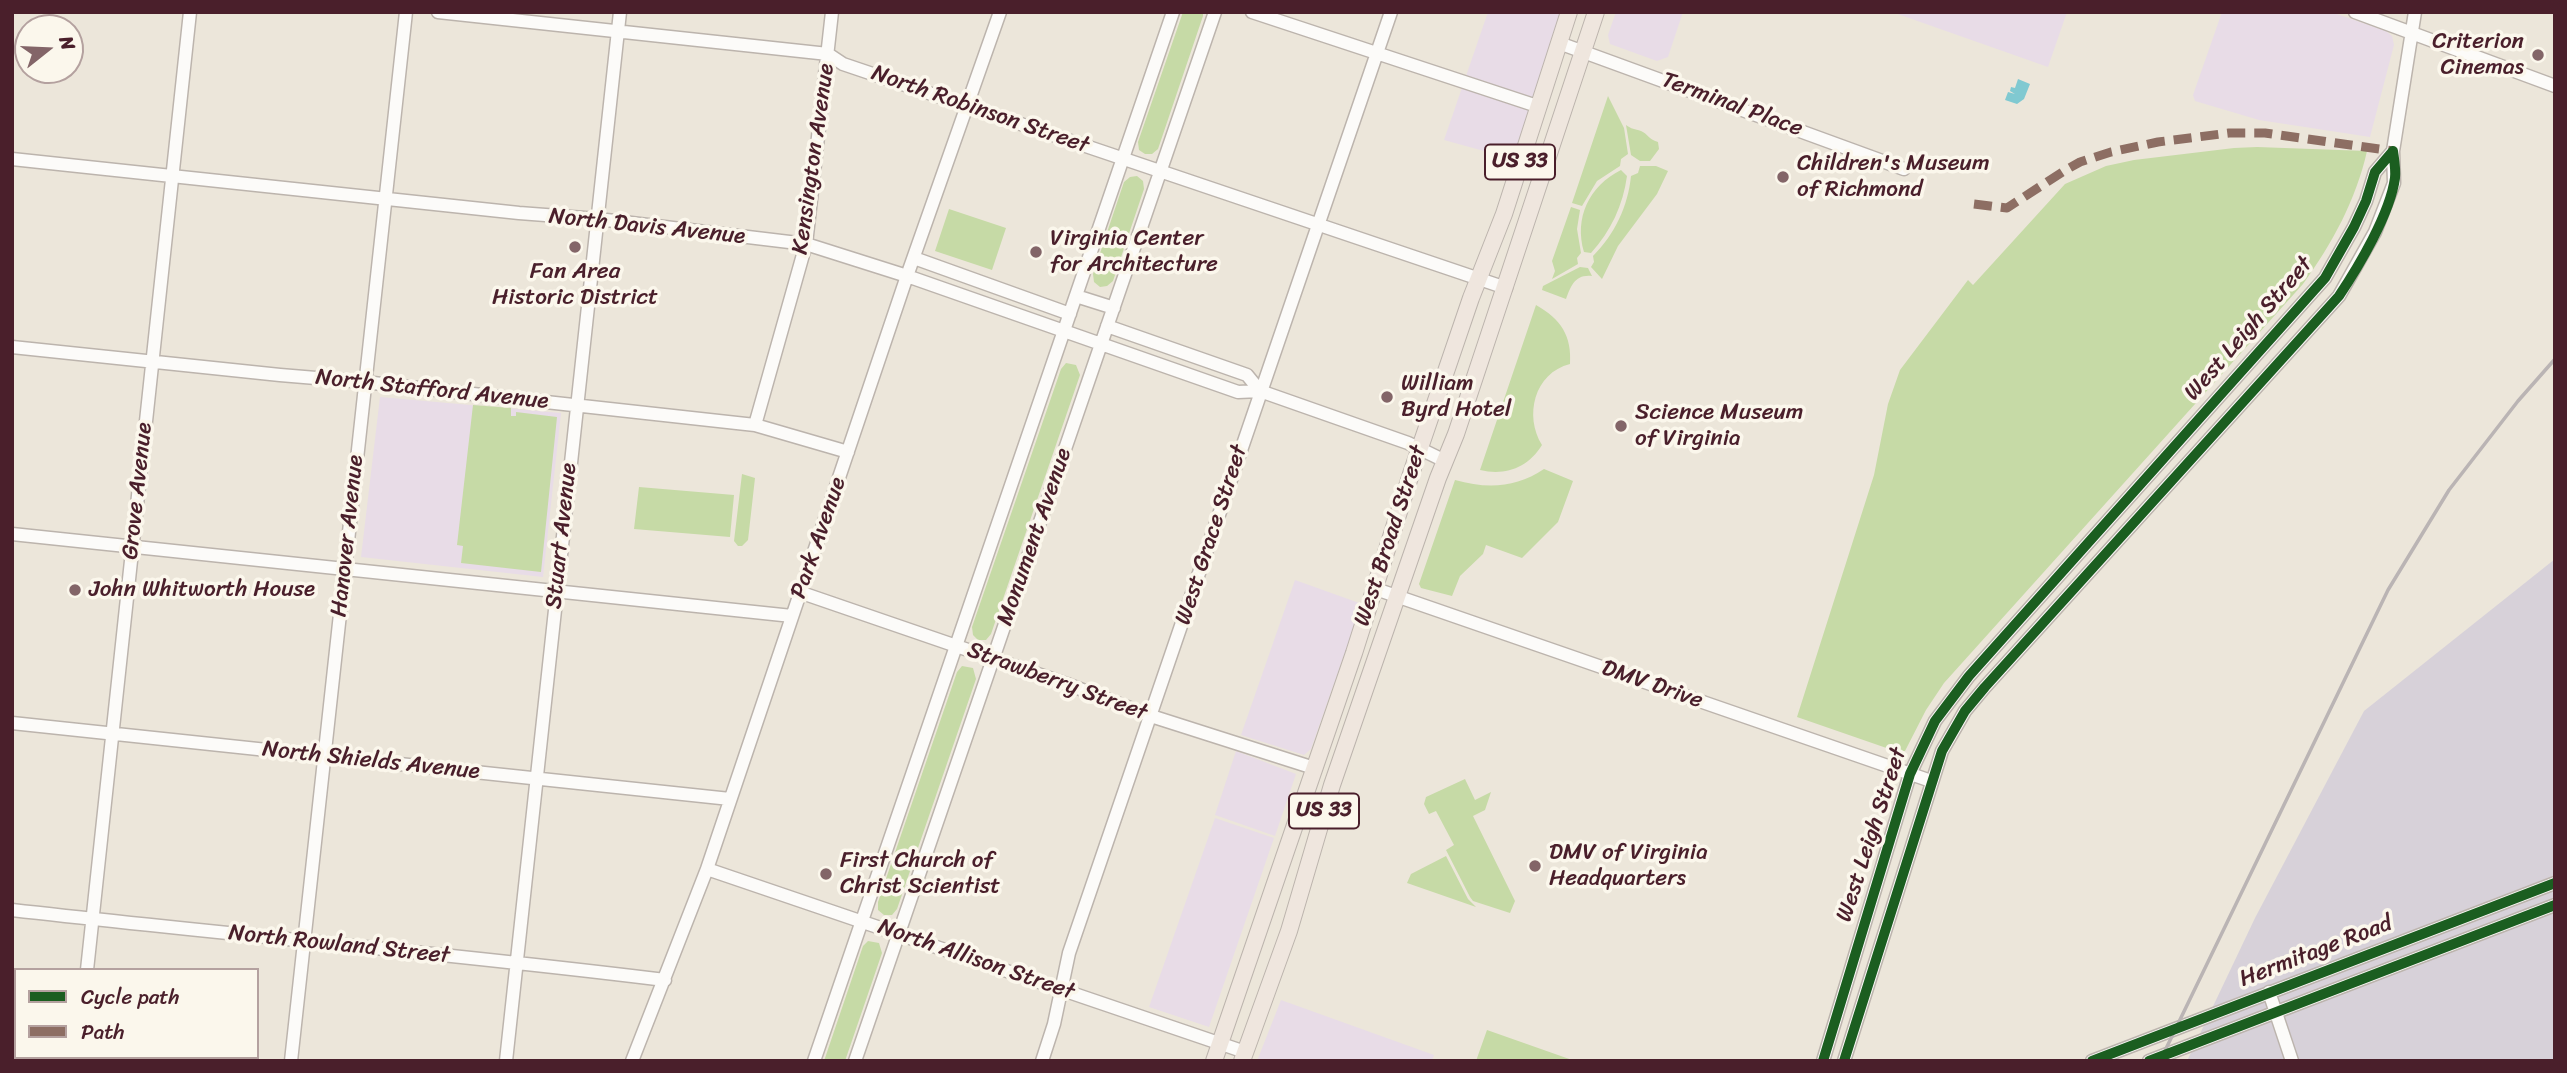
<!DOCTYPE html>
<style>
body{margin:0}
#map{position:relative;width:2567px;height:1073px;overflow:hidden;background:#ece6da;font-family:Sriracha,sans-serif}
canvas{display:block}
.frame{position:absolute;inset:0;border:14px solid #4a1f2b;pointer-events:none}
.legend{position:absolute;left:14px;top:968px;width:245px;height:91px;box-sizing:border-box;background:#fbf7ec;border:2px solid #b4a19f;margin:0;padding:9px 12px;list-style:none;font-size:21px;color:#4a1f2b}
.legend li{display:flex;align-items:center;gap:14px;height:35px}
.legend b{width:35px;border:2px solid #b4a19f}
.north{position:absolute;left:14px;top:14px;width:70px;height:70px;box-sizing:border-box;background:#fbf7ec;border:2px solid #b4a19f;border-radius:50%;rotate:72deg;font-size:19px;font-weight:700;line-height:28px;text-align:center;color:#4a1f2b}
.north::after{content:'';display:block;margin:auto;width:24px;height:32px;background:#836568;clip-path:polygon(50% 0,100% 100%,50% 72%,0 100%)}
</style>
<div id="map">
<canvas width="2567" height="1073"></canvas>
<div class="frame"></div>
<ul class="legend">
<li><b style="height:9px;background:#1b5e20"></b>Cycle path</li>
<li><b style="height:9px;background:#8d6e63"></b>Path</li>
</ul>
<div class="north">N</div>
</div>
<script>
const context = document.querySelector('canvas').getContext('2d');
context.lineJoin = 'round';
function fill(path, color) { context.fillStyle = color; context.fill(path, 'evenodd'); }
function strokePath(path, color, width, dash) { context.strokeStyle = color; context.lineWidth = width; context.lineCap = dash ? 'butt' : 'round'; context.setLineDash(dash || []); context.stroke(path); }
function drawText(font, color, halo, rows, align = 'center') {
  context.font = font + ' Sriracha,sans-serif'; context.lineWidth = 7; context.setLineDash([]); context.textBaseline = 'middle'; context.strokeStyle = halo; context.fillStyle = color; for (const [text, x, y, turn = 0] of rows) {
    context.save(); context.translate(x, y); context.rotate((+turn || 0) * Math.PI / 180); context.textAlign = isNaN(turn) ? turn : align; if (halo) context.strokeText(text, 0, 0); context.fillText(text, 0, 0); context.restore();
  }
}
const built = new Path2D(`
 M 1488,12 L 1563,12 L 1513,159 L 1444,140 Z
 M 1616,12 L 1683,12 L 1668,57 L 1657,61 L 1610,44 L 1608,35 Z
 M 1892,12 L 2067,12 L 2048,67 Z
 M 2222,12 L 2331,12 L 2386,31 L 2392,36 L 2394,45 L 2370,137 L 2259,120 L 2195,101 L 2193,95 Z
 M 380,397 L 561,413 L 543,577 L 361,557 Z
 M 1295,580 L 1362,604 L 1311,749 L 1304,755 L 1241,735 Z
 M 1236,751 L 1296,774 L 1275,836 L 1215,815 Z
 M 1215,818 L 1274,838 L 1209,1027 L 1149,1007 Z
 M 1281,1000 L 1434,1055 L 1432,1061 L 1257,1061 Z`);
const industrial = new Path2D(`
 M 2555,559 L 2555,1061 L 2187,1061 L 2255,918 L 2364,711 Z`);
const green = new Path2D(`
 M 1183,12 L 1203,12 L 1203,16 L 1158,149 L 1152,154 L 1145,154 L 1139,150 L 1138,142 Z
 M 1608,96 L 1624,128 L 1628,154 L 1621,159 L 1620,166 L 1597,181 L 1582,206 L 1572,203 Z
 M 1626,125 C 1631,129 1635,129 1641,131 C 1648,134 1648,139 1658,142 L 1659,149 L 1650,161 L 1640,161 L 1631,155 Z
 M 2257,147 L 2367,151 C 2356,200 2332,244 2303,284 L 1944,683 L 1926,710 L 1905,751 L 1898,752 L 1797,717 L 1874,475 L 1888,404 L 1900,370 L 1968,280 L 1973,285 L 2065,184 L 2106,166 L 2134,160 L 2234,148 Z
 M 1640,166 L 1656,166 L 1668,171 L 1657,194 L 1618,246 L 1602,279 L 1591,267 L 1594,262 L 1593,256 C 1615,234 1628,206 1631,176 L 1638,173 Z
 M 1621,170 L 1627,176 C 1623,205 1611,231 1591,253 L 1584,252 C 1574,218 1589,186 1621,170 Z
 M 1137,176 L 1143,181 L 1144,189 L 1113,281 L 1107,286 L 1100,287 L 1094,282 L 1093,274 L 1124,182 L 1130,177 Z
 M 1571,207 L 1580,210 L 1577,229 L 1581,253 L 1577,258 L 1578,264 L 1552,279 L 1555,271 L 1552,261 Z
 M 949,209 L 1006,228 L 992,270 L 935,251 Z
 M 1580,267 L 1588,268 L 1592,276 C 1575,274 1571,286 1566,299 L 1542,290 L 1543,286 Z
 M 1536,305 C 1561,319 1572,336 1570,364 C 1534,373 1524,416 1542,445 C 1528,468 1505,476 1480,470 Z
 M 1066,363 L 1076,365 L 1080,375 L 991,634 L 986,640 L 978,640 L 973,635 L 972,627 L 1061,369 Z
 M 473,405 L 511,408 L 511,416 L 516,416 L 516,412 L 557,417 L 541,572 L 461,563 L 463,546 L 457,545 Z
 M 1544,469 L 1573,481 L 1558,522 L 1522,558 L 1486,545 L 1483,554 L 1460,576 L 1452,596 L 1421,588 L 1419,584 L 1455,480 C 1487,489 1516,488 1544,469 Z
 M 742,474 L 755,478 L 748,540 L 742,546 L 738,546 L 734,541 Z
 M 639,487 L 734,495 L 730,537 L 634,529 Z
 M 962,666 L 973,668 L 976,679 L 897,909 L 892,915 L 884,915 L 878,910 L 878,902 L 957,672 Z
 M 1465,779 L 1475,800 L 1491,792 L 1485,810 L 1473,816 L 1515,901 L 1510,913 L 1473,901 L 1470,897 L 1446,850 L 1454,845 L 1436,811 L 1429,814 L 1424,804 L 1426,797 Z
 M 1446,856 L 1468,899 L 1476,907 L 1407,883 L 1411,874 Z
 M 868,941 L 879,943 L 882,953 L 845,1061 L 824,1061 L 863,946 Z
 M 1487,1030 L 1575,1061 L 1476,1061 Z`);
const water = new Path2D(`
 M 2018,79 L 2030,84 L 2024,99 L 2017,104 L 2005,100 L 2008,92 L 2015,94 L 2010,91 L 2011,87 L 2015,88 Z`);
const minor = new Path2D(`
 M 438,12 L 828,54 L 843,64 L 1506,288
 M 1252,12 L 1537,106
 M 2355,12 L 2555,86
 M 1559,43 L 1904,169
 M 12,159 L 519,213 L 598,219 L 806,244 L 907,276 L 1238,392 L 1260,391 L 1408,443 L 1445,461
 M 914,258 L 1070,314
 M 1076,296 L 1114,308
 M 1107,326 L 1247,375 L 1260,391
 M 12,347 L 280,375 L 364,382 L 755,425 L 848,452
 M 755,425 L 806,244 L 832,12
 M 12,534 L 792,616
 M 1373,588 L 1931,781
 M 802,593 L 1067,684 L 1151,716 L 1314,768
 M 12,723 L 730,799
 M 707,869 L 1245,1052
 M 12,910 C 230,935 448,953 665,980
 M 87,970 L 190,12
 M 2269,992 L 2292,1061
 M 78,1061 L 78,1057
 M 291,1061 L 406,12
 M 506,1061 L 620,12
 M 632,1061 L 707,869 L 907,276 L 1000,12
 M 814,1061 L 1173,12
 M 855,1061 L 1215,12
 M 1042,1061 L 1054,1024 L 1069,953 L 1391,12
 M 1823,1061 L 1910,774 L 1935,721 L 1969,676 L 2325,278 L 2354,227 L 2366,201 L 2375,172 L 2393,151
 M 1844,1061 L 1942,751 L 1965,711 L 1985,687 L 2339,296 L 2375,232 L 2394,183 L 2393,151 L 2415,12
 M 2092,1061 L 2555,883
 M 2149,1061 L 2555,905`);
const major = new Path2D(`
 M 1214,1061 L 1354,653 L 1411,474 L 1471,298 L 1504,214 L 1569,12
 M 1242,1061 L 1289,931 L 1332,785 L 1438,478 L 1456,434 L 1596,12`);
const rail = new Path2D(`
 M 2160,1061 L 2388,590 L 2449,490 L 2518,401 L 2555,359`);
const quiet = new Path2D(`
 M 1974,204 L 2007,208 L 2064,171 L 2080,162 L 2111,152 L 2158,142 L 2229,133 L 2265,133 L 2393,151`);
const cycleway = new Path2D(`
 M 1823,1061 L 1910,774 L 1935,721 L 1969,676 L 2325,278 L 2354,227 L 2366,201 L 2375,172 L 2393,151
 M 1844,1061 L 1942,751 L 1965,711 L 1985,687 L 2339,296 C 2359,266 2390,214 2395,178 C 2396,169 2394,159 2393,151
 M 2092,1061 L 2555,883
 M 2149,1061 L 2555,905`);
const markers = [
 [2538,55,7,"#836568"],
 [1783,177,7,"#836568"],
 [575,247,7,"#836568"],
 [1036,252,7,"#836568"],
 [1387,397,7,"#836568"],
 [1621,426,7,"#836568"],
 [75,590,7,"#836568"],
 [1535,866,7,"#836568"],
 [826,874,7,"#836568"]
];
const shields = [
 [1520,162,70],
 [1324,811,70]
];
const shieldNames = [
 ["US 33",1520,162],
 ["US 33",1324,811]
];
const poiNames = [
 ["Criterion",2524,42,"right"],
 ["Cinemas",2524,68,"right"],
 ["Children's Museum",1797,164],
 ["of Richmond",1797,190],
 ["Virginia Center",1050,239],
 ["for Architecture",1050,265],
 ["Fan Area",575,272,"center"],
 ["Historic District",575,298,"center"],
 ["William",1401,384],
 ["Byrd Hotel",1401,410],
 ["Science Museum",1635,413],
 ["of Virginia",1635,439],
 ["John Whitworth House",89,590],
 ["DMV of Virginia",1549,853],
 ["Headquarters",1549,879],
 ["First Church of",840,861],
 ["Christ Scientist",840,887]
];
const streetNames = [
 ["Terminal Place",1732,105,20],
 ["North Robinson Street",980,110,19],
 ["Kensington Avenue",814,159,-82],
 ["North Davis Avenue",647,227,6],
 ["West Leigh Street",2249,329,-49],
 ["North Stafford Avenue",432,390,6],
 ["Grove Avenue",138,491,-84],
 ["West Grace Street",1212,535,-72],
 ["Hanover Avenue",348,536,-84],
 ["Stuart Avenue",562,536,-84],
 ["West Broad Street",1391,536,-72],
 ["Monument Avenue",1035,537,-71],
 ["Park Avenue",819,538,-71],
 ["Strawberry Street",1057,682,20],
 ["DMV Drive",1652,685,19],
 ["North Shields Avenue",371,761,6],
 ["West Leigh Street",1872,835,-72],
 ["North Rowland Street",339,945,6],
 ["Hermitage Road",2316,952,-21],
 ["North Allison Street",976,960,19]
];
fill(built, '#e8dce7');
fill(industrial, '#d7d1d9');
fill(green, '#c6daa6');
fill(water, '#80c9d1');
strokePath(minor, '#bcb4ad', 15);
strokePath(major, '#bcb4ad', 18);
strokePath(minor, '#fcfbf9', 12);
strokePath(major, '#efe6de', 16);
strokePath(rail, '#bab4b4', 3.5);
strokePath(quiet, '#8d6e63', 9, [18, 9]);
strokePath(cycleway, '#1b5e20', 10);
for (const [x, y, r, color] of markers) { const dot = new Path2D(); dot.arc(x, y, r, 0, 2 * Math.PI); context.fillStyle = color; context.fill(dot); strokePath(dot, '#fbf7ec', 2.5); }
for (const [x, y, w] of shields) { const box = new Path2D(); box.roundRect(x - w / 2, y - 17.5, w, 35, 5); context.fillStyle = '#fbf7ec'; context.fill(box); strokePath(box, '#4a1f2b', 2); }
drawText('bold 21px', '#4a1f2b', null, shieldNames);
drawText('23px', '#4a1f2b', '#fbf7ec', poiNames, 'left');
drawText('23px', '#4a1f2b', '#fbf7ec', streetNames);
</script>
